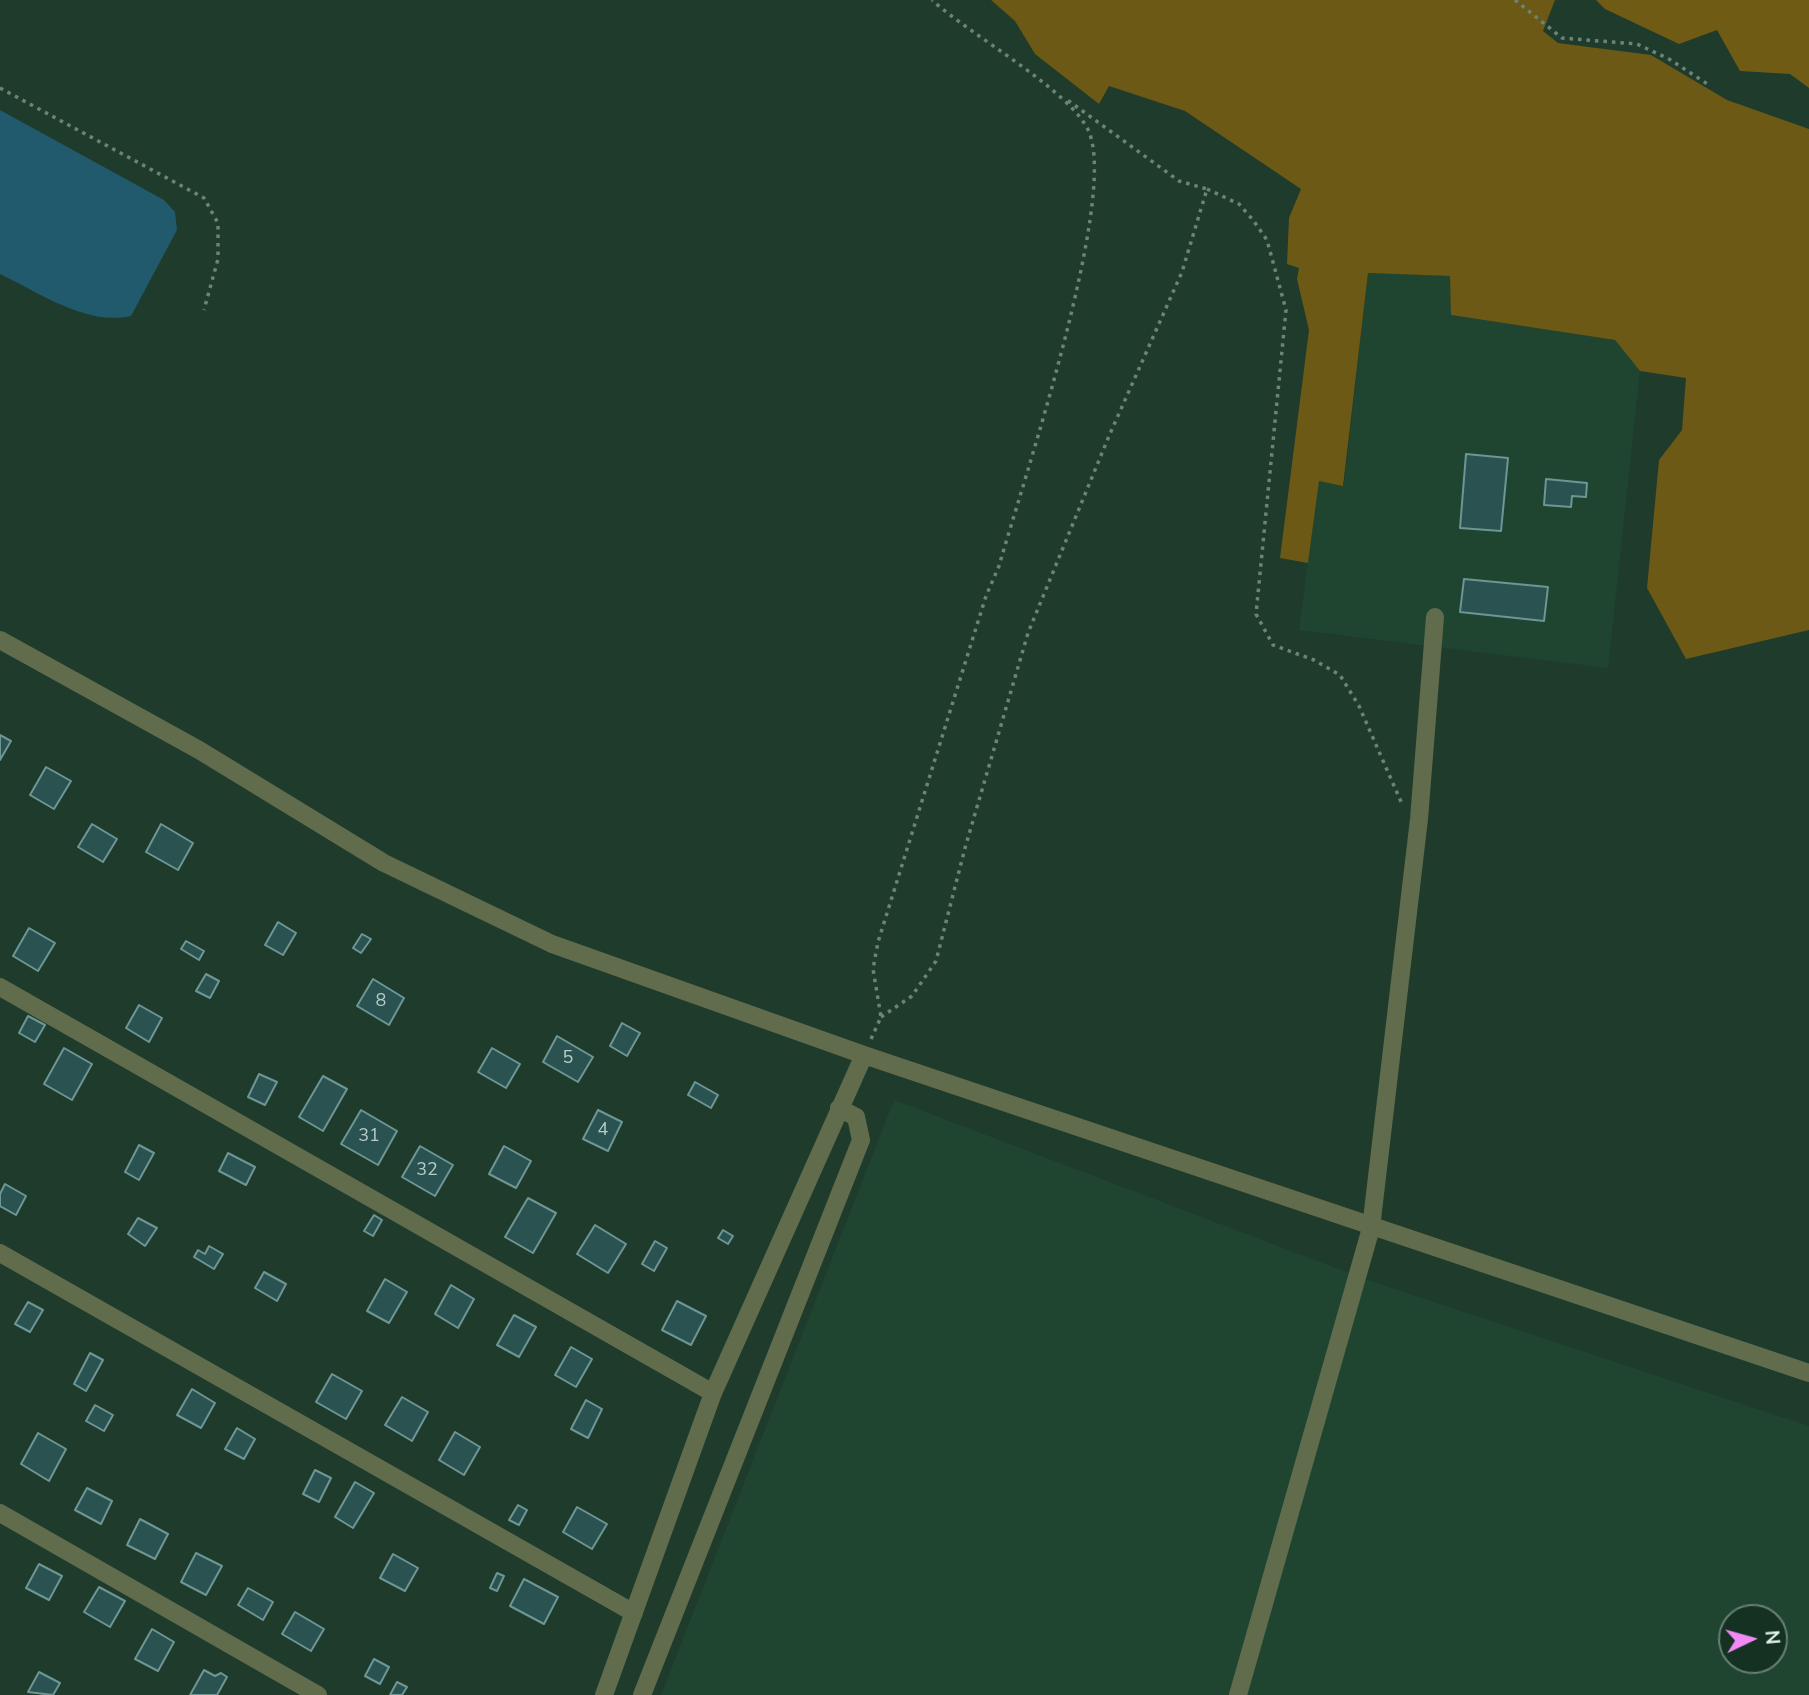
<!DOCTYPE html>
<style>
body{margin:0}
#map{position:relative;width:1809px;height:1695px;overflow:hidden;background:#1e3b2c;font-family:"Nunito Sans",sans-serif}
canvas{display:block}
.north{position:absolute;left:1718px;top:1604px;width:70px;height:70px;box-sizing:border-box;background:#143122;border:2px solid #688073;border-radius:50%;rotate:85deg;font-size:19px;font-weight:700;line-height:28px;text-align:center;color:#e5f6ec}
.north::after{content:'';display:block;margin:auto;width:24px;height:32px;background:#f18af4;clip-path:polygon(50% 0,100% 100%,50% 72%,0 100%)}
</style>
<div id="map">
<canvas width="1809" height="1695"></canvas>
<div class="north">N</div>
</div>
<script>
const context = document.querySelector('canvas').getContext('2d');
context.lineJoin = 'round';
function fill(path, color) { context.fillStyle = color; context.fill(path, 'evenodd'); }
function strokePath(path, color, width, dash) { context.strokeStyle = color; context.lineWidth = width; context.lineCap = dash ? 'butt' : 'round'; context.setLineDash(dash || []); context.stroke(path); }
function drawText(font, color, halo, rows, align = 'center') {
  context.font = font + ' "Nunito Sans",sans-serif'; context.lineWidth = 7; context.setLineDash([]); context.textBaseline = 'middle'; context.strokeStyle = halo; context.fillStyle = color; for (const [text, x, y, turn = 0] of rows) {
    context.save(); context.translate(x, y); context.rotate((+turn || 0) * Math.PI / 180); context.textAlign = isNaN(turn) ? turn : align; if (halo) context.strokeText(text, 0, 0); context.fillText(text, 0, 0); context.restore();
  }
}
const built = new Path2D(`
 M 1368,273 L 1451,276 L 1451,315 L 1615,340 L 1640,371 L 1608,668 L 1299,630 L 1319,481 L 1344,485 Z
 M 894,1100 L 1370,1281 L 1809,1426 L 1809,1695 L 661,1695 ZM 1732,1618 L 1774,1618 L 1774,1660 L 1732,1660 Z`);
const green = new Path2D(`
 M 991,0 L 1555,0 L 1543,31 L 1558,43 L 1651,55 L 1727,100 L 1809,129 L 1809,630 L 1686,659 L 1647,588 L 1659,460 L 1682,430 L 1686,378 L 1640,371 L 1615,340 L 1451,315 L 1450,276 L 1368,273 L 1343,486 L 1319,481 L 1308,563 L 1280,558 L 1309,330 L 1297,279 L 1299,268 L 1287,264 L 1289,218 L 1301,189 L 1185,111 L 1109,86 L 1099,104 L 1035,54 L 1015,21 Z`);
const forest = new Path2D(`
 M 1596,0 L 1809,0 L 1809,88 L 1790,74 L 1740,71 L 1717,30 L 1679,44 L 1605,9 Z`);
const water = new Path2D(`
 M 0,110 L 164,200 L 175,212 L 177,230 L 131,316 C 86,326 40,293 0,274 Z`);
const building = new Path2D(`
 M 1466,454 L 1508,458 L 1501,531 L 1460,528 Z
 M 1546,479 L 1587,483 L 1586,497 L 1572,496 L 1571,507 L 1544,505 Z
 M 1464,579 L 1548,587 L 1544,621 L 1460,612 Z
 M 0,735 L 11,741 L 0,760 Z
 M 46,767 L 71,781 L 54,809 L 30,795 Z
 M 92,824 L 117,839 L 103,862 L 78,847 Z
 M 161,824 L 193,843 L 178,870 L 146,852 Z
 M 278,922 L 296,933 L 283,955 L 265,945 Z
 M 29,928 L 55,943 L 38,971 L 13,956 Z
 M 362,934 L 371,939 L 361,953 L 353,948 Z
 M 186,941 L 204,951 L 199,960 L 181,949 Z
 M 206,974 L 219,981 L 210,998 L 196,991 Z
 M 373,979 L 404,998 L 389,1025 L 357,1006 Z
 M 139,1005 L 162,1018 L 149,1042 L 126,1028 Z
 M 28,1016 L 45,1025 L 35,1042 L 19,1033 Z
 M 622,1023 L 640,1033 L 627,1056 L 610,1046 Z
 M 557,1036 L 593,1057 L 578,1082 L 543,1062 Z
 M 64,1048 L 92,1064 L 72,1100 L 44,1084 Z
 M 492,1048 L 520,1064 L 506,1088 L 478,1072 Z
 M 259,1074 L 277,1082 L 265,1105 L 248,1097 Z
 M 323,1076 L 347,1089 L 323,1131 L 299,1117 Z
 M 695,1082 L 718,1095 L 711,1108 L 688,1095 Z
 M 361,1110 L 397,1131 L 378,1165 L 341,1144 Z
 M 598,1110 L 622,1122 L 608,1151 L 583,1139 Z
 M 139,1145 L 154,1153 L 139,1180 L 125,1172 Z
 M 420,1146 L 453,1165 L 435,1196 L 402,1177 Z
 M 504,1146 L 531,1161 L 516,1188 L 489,1174 Z
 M 228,1153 L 255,1167 L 246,1185 L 219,1171 Z
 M 5,1184 L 26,1196 L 16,1215 L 0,1206 L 0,1194 Z
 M 528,1198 L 556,1213 L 533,1253 L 505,1237 Z
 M 374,1215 L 382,1220 L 373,1236 L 364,1231 Z
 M 138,1218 L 157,1228 L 145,1246 L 128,1234 Z
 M 595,1225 L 626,1244 L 608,1273 L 577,1254 Z
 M 723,1230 L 733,1236 L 728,1244 L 718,1238 Z
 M 655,1241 L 667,1248 L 654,1271 L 642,1264 Z
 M 209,1246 L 223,1254 L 214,1269 L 194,1257 L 198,1250 L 205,1254 Z
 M 264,1272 L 286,1284 L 277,1301 L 255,1288 Z
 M 385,1279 L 407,1292 L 389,1323 L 367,1311 Z
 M 451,1285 L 474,1299 L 458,1328 L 435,1314 Z
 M 677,1301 L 706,1316 L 691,1345 L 662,1330 Z
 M 28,1302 L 43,1310 L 30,1332 L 15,1324 Z
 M 514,1315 L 536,1327 L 519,1357 L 497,1345 Z
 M 571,1347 L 592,1359 L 576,1387 L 555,1375 Z
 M 90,1353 L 103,1360 L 86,1391 L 74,1384 Z
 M 332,1374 L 362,1391 L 346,1419 L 316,1402 Z
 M 192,1389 L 215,1403 L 201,1428 L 177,1415 Z
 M 402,1397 L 428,1412 L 412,1441 L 385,1425 Z
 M 586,1400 L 602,1409 L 588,1438 L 571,1429 Z
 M 95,1405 L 113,1415 L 104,1431 L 86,1421 Z
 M 237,1428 L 255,1439 L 244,1459 L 225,1449 Z
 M 455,1432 L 480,1447 L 464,1475 L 439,1460 Z
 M 38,1433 L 66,1449 L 49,1481 L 21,1464 Z
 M 315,1470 L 331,1478 L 319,1502 L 303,1494 Z
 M 355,1482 L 374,1493 L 353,1528 L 335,1517 Z
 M 87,1488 L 112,1501 L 101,1524 L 75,1510 Z
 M 518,1505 L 527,1510 L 519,1525 L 509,1520 Z
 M 577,1507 L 607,1524 L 592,1549 L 563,1532 Z
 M 140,1519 L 168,1534 L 155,1559 L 127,1545 Z
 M 196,1553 L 222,1566 L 206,1595 L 181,1582 Z
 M 393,1554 L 418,1568 L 405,1591 L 380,1578 Z
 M 39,1564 L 62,1576 L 49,1600 L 26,1588 Z
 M 497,1573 L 504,1576 L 497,1591 L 490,1588 Z
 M 524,1579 L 558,1597 L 544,1624 L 510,1606 Z
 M 99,1587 L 125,1601 L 110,1627 L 84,1612 Z
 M 248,1588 L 273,1602 L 263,1620 L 238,1605 Z
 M 295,1612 L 324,1629 L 311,1651 L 282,1634 Z
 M 152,1629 L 174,1642 L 158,1671 L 135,1659 Z
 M 374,1659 L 389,1667 L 380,1684 L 365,1676 Z
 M 204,1670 L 215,1676 L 221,1673 L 227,1677 L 217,1695 L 190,1695 Z
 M 39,1672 L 60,1683 L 53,1695 L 28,1692 Z
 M 397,1682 L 407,1687 L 402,1695 L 390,1695 Z`);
const path = new Path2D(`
 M 1515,0 L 1562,38 L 1637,44 L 1669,59 L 1709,85
 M 0,88 L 204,198 L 218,223 L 218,259 L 204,310
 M 1207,189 L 1239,204 L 1253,220 L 1267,240 L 1286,310 L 1256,614 L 1273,645 L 1314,660 L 1340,675 L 1359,706 L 1402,804
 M 881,1017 L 912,996 L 936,961 L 965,848 L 1028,633 L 1109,436 L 1182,272 L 1207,189 L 1179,181 L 1066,99
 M 871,1039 L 881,1017 L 873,969 L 878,942 L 986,596 L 999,566 C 1022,485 1118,200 1089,132 C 1072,91 970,35 932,0`);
const minor = new Path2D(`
 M 0,640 L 199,750 L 384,863 L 552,944 L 864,1055 L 1809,1373
 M 0,987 L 713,1393
 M 0,1253 L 634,1613
 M 0,1513 L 318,1695
 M 604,1695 L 713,1393 L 864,1055
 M 642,1695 L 861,1140 L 856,1117 L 839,1108
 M 1238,1695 L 1371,1228 L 1419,819 L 1435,617`);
const numberNames = [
 ["8",381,1002],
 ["5",568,1059],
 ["4",603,1131],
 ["31",369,1137],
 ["32",427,1171]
];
fill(built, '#1f4531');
fill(green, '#6c5915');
fill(forest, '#705b15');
fill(water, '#21596d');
fill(building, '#295250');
strokePath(building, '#6d9694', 2);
strokePath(path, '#6b8477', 3.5, [3.5, 5]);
strokePath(minor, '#606c4c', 18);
drawText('18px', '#b6cdc5', null, numberNames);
</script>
